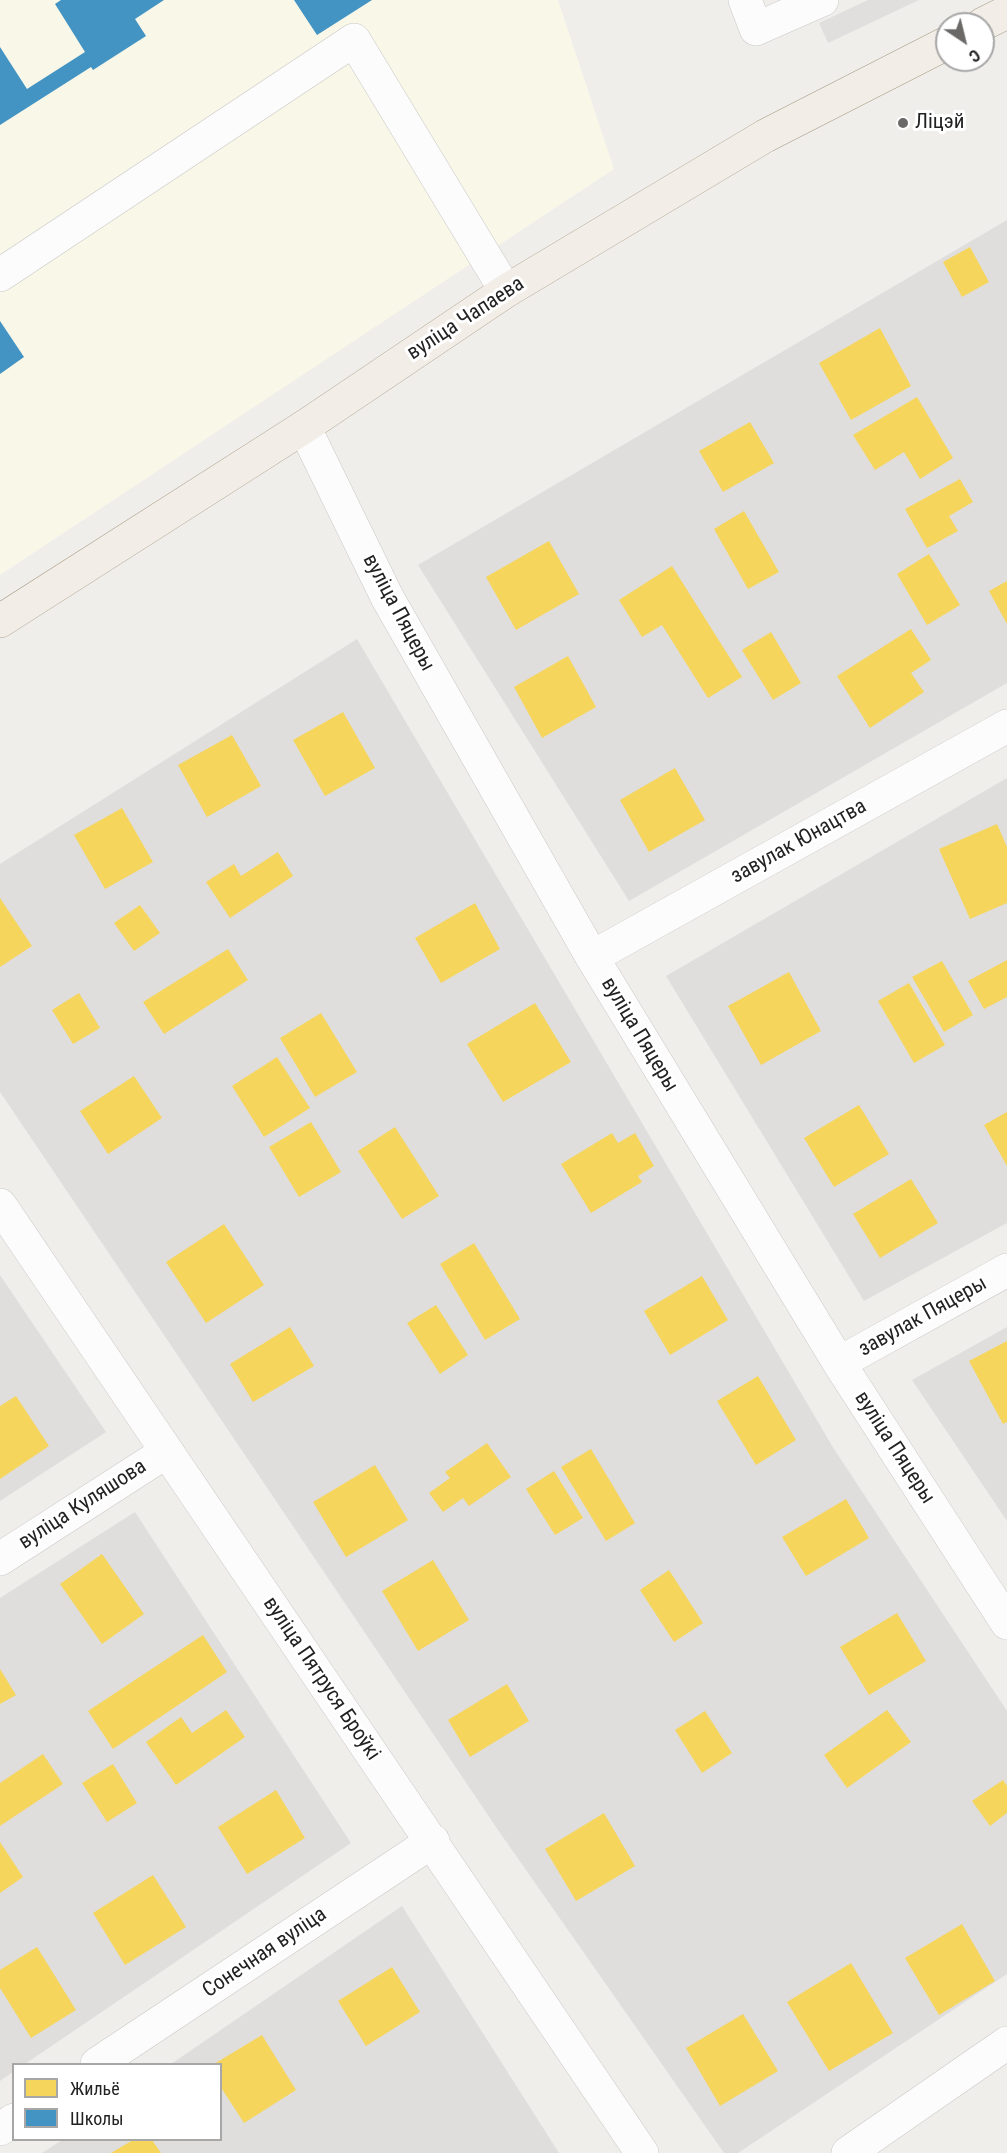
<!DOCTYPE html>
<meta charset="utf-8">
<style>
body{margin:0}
#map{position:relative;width:1007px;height:2153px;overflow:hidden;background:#f0eeeb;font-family:"Roboto Condensed",sans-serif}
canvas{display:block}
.legend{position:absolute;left:12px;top:2063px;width:210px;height:78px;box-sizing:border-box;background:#fff;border:2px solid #a7a7a7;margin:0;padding:8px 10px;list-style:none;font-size:18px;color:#222}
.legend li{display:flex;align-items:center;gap:12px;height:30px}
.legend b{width:30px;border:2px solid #a7a7a7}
.north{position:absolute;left:935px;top:12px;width:60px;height:60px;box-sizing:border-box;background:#fff;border:2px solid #a7a7a7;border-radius:50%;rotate:145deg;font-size:16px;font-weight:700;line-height:24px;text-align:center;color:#222}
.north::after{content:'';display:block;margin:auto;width:21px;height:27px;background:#6a6968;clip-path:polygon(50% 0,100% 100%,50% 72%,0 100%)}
</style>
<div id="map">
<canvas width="1007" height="2153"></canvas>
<ul class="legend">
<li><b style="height:16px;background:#f6d55c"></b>Жильё</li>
<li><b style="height:16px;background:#4393c3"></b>Школы</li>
</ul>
<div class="north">С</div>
</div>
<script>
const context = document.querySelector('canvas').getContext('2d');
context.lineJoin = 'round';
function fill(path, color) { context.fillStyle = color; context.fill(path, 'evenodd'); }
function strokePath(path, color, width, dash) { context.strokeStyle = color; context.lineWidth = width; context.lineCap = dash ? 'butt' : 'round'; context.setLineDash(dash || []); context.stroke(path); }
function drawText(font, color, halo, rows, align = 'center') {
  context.font = font + ' "Roboto Condensed",sans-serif'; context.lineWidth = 6; context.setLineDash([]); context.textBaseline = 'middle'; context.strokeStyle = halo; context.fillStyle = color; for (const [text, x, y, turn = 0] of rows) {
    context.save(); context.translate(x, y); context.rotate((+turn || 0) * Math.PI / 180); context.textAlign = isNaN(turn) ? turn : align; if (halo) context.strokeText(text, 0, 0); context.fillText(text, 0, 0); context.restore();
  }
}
const residential = new Path2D(`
 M 1007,220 L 1007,683 L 629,901 L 418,565 Z
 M 357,639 L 834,1449 L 1007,1711 L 1007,1974 L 738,2153 L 724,2153 L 498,1830 L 0,1092 L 0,864 Z
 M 1007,778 L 1007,1223 L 864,1301 L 666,976 Z
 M 0,1275 L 106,1432 L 0,1501 Z
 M 1007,1327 L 1007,1521 L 912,1380 Z
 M 135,1512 L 351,1843 L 25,2064 L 14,2064 L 13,2072 L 0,2081 L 0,1598 Z
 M 402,1906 L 559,2153 L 42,2153 L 62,2140 L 220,2140 L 220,2064 L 171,2064 Z`);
const education = new Path2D(`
 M 0,0 L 558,0 L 614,169 L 0,575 Z`);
const parking = new Path2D(`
 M 868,0 L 919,0 L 828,43 L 819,23 Z`);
const homes = new Path2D(`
 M 970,247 L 989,282 L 962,297 L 943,262 Z
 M 880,328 L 911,386 L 851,420 L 819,363 Z
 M 917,397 L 953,458 L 920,479 L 904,452 L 875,470 L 853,435 Z
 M 750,422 L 774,463 L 723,492 L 699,451 Z
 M 960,479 L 973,502 L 949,516 L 958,531 L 927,548 L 905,509 Z
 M 744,511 L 779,572 L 748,589 L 714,529 Z
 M 549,541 L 579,594 L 516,630 L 486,577 Z
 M 929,554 L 960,605 L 927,625 L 897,574 Z
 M 672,566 L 742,677 L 708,698 L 662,625 L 642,637 L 619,600 Z
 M 1007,581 L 1007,624 L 989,591 Z
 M 911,629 L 931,660 L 911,673 L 924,692 L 870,728 L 837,676 Z
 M 771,632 L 801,683 L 773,700 L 742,650 Z
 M 568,656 L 596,707 L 542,738 L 514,687 Z
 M 343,712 L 375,768 L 325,796 L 293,740 Z
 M 232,735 L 261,786 L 207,817 L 178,765 Z
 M 675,768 L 705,820 L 649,852 L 620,800 Z
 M 122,808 L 153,862 L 105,889 L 74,835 Z
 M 997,824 L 1007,847 L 1007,903 L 970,919 L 939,849 Z
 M 278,852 L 293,876 L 230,918 L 206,882 L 234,864 L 241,876 Z
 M 0,898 L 32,946 L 0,967 Z
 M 475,903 L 500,949 L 441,983 L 415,938 Z
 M 140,905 L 160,933 L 134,951 L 114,923 Z
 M 228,949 L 248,980 L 164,1034 L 143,1002 Z
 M 1007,960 L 1007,997 L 984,1009 L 968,981 Z
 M 942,961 L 973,1015 L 944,1032 L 912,977 Z
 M 789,972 L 821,1031 L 761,1065 L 728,1006 Z
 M 909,983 L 945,1045 L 914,1063 L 878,1001 Z
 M 79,993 L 100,1028 L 73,1044 L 52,1010 Z
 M 535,1003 L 571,1062 L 503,1102 L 467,1044 Z
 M 321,1013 L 357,1072 L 315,1097 L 280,1038 Z
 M 277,1057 L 310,1108 L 264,1137 L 232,1086 Z
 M 134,1076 L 162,1118 L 108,1154 L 80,1111 Z
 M 859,1105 L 889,1154 L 834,1187 L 804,1138 Z
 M 1007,1112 L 1007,1166 L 984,1125 Z
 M 311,1122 L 341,1172 L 299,1197 L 269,1147 Z
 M 395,1127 L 439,1196 L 402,1219 L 358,1151 Z
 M 612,1133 L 618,1143 L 635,1133 L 654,1166 L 638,1176 L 642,1182 L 591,1213 L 561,1164 Z
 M 911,1179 L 938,1223 L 880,1258 L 853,1214 Z
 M 224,1224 L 264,1285 L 206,1323 L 166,1262 Z
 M 474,1243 L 520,1319 L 485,1340 L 440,1264 Z
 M 702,1276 L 728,1320 L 670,1355 L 644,1311 Z
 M 436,1305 L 468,1355 L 440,1374 L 407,1323 Z
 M 290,1327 L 314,1366 L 253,1402 L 230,1364 Z
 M 1007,1341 L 1007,1422 L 1003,1424 L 969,1361 Z
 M 758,1376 L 796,1440 L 756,1465 L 717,1401 Z
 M 16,1396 L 49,1446 L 0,1479 L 0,1406 Z
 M 487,1443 L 511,1477 L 469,1506 L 463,1498 L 443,1512 L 429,1493 L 450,1478 L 445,1472 Z
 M 591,1449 L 635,1523 L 606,1541 L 561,1467 Z
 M 375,1465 L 408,1520 L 346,1557 L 313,1502 Z
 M 554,1471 L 583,1518 L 555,1535 L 526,1489 Z
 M 846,1499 L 869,1538 L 806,1576 L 782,1537 Z
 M 102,1554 L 144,1614 L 102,1644 L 60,1584 Z
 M 433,1560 L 469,1620 L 418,1651 L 382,1591 Z
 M 669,1570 L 703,1623 L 674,1642 L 640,1590 Z
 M 897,1613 L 926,1661 L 869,1695 L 840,1647 Z
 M 203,1635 L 227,1672 L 113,1749 L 88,1711 Z
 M 0,1669 L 16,1695 L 0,1704 Z
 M 507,1684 L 529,1721 L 470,1757 L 448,1720 Z
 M 226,1710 L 245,1737 L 176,1785 L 146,1742 L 181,1717 L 192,1733 Z
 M 887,1710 L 911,1742 L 847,1788 L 824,1755 Z
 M 705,1711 L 732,1753 L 702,1773 L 675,1730 Z
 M 43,1754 L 63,1784 L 0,1826 L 0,1783 Z
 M 113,1764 L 137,1803 L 107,1822 L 82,1783 Z
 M 1003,1780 L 1007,1786 L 1007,1813 L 990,1826 L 972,1801 Z
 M 276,1790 L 305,1838 L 247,1874 L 218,1827 Z
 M 604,1813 L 635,1866 L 576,1901 L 545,1849 Z
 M 0,1842 L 23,1877 L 0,1893 Z
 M 153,1875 L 186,1927 L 125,1965 L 93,1913 Z
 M 962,1924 L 995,1981 L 939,2015 L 905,1958 Z
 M 37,1947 L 76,2010 L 31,2038 L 0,1988 L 0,1970 Z
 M 851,1963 L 893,2033 L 829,2071 L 787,2002 Z
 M 392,1967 L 420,2012 L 366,2046 L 338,2001 Z
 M 743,2014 L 778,2071 L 720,2106 L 686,2048 Z
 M 262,2035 L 296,2090 L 244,2123 L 220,2086 L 220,2064 L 214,2064 Z
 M 133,2140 L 152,2140 L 161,2153 L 111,2153 Z`);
const schools = new Path2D(`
 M 61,0 L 164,0 L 135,19 L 146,36 L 93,70 L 91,67 L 0,125 L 0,47 L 27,89 L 85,52 L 55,4 Z
 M 294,0 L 372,0 L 317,35 Z
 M 0,321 L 24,357 L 0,374 Z`);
const minor = new Path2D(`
 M 745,0 L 756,29 L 822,0
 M 0,275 L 354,40 L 506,291
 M 304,427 L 387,597 L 592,957 L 839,1363 L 1007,1623
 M 592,957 L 1007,726
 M 0,1205 C 213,1522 430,1836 642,2153
 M 839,1363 L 1007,1270
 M 0,1559 L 166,1452
 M 97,2064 L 433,1841
 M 0,2129 L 14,2120
 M 848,2153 L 1007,2043`);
const major = new Path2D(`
 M 983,24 L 1007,12
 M 0,621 L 304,427 L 506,291 L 765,136 L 947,43`);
const markers = [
 [903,123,6,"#6a6968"]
];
const poiNames = [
 ["Ліцэй",915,123]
];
const streetNames = [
 ["вуліца Чапаева",466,319,-33],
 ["вуліца Пяцеры",398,613,62],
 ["завулак Юнацтва",799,842,-29],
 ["вуліца Пяцеры",639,1035,59],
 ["завулак Пяцеры",923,1317,-29],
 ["вуліца Пяцеры",894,1448,57],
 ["вуліца Куляшова",83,1505,-33],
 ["вуліца Пятруся Броўкі",321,1679,56],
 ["Сонечная вуліца",265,1953,-34]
];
fill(residential, '#dfdedc');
fill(education, '#f8f7e8');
fill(parking, '#e0dfde');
fill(homes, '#f6d55c');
fill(schools, '#4393c3');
strokePath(minor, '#c9c8c7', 34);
strokePath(major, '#a79c86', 34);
strokePath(minor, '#fdfcfc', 33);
strokePath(major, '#f3ede7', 33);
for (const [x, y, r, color] of markers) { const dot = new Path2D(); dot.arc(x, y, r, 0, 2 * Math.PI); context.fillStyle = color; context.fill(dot); strokePath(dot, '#fff', 2); }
drawText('21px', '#222', '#fff', poiNames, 'left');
drawText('21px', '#222', '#fff', streetNames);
</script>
